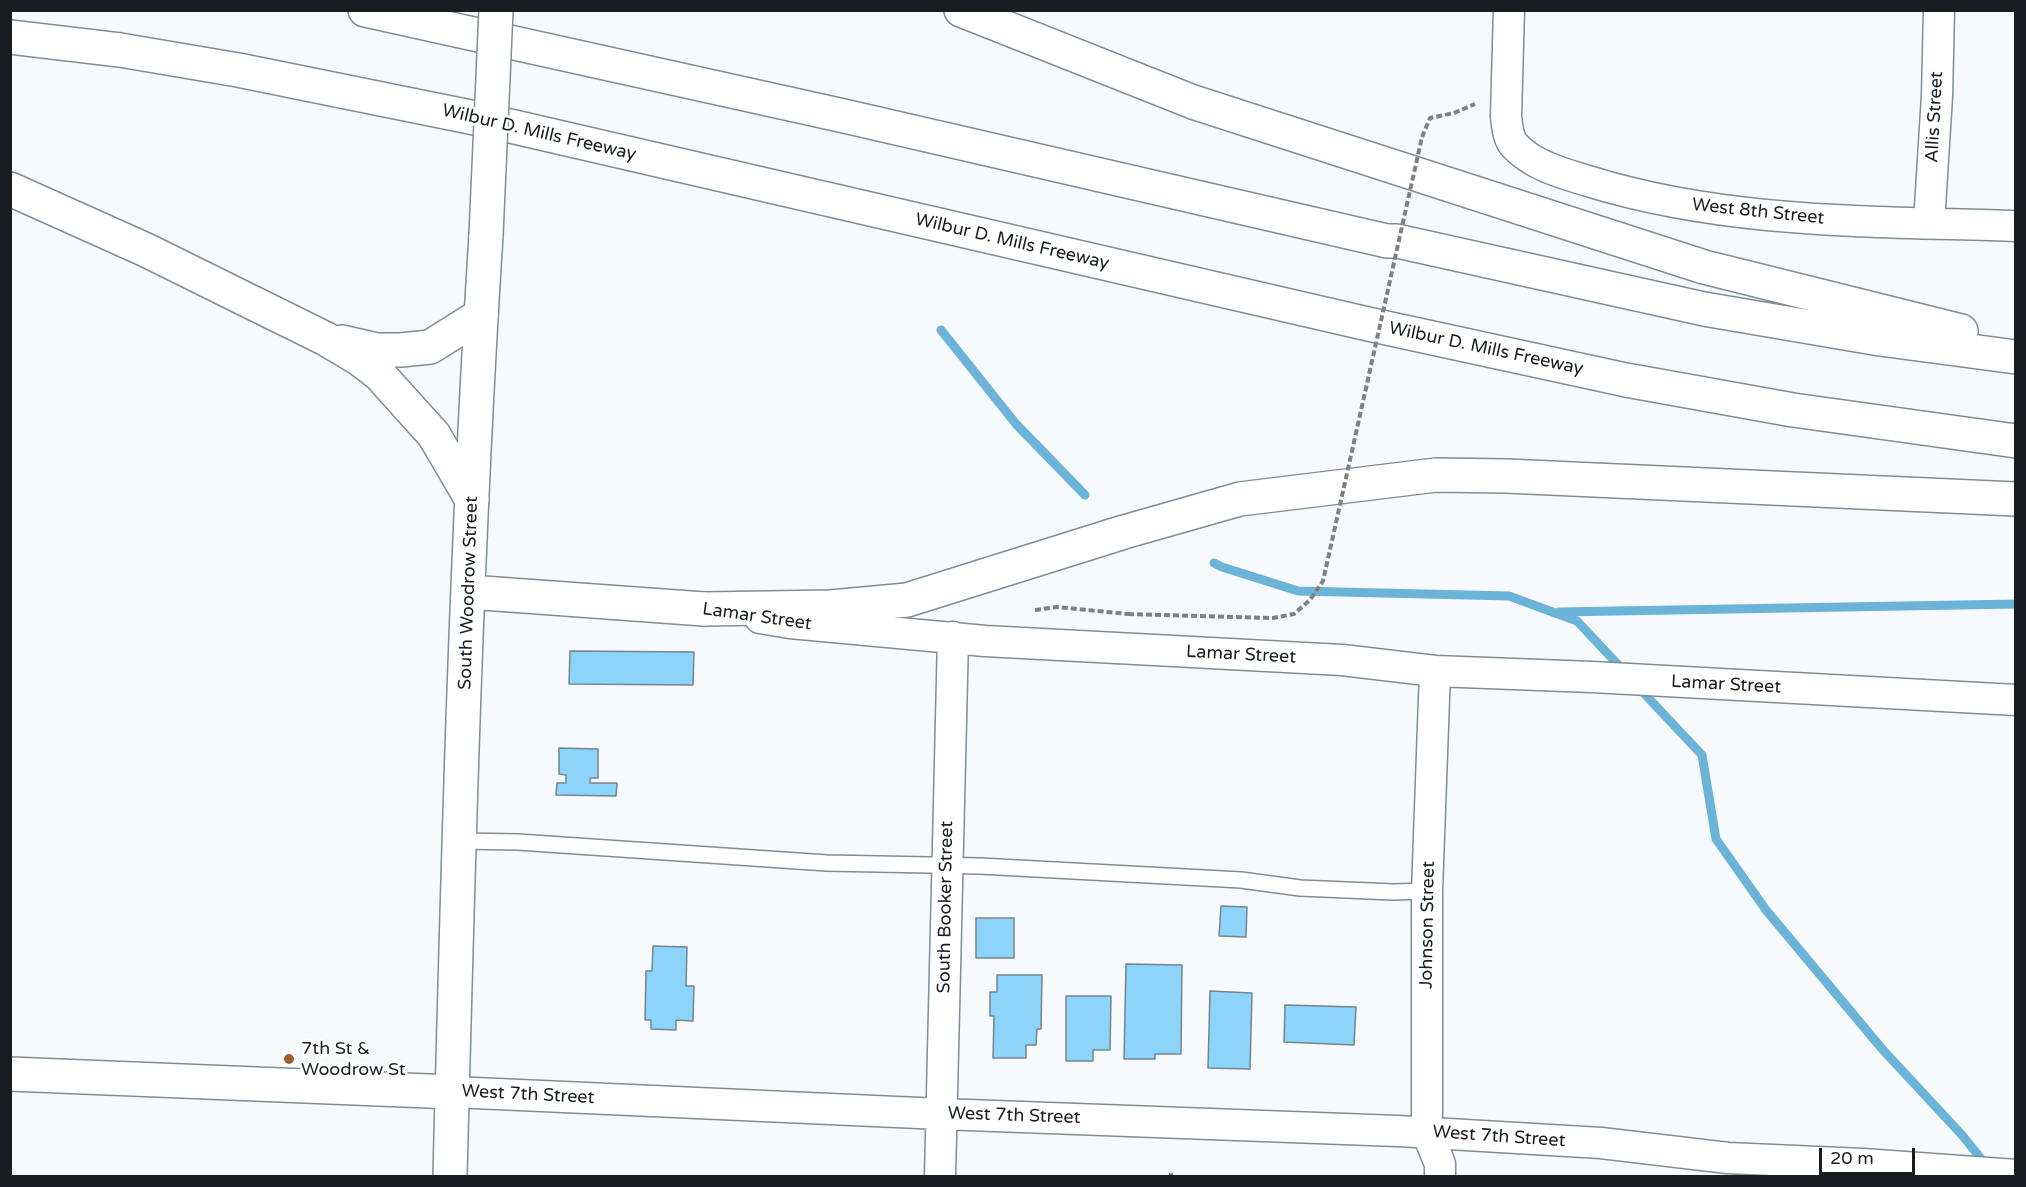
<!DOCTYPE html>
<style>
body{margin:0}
#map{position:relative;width:2026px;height:1187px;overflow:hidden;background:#f7fafc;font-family:"Varela Round",sans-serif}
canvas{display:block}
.frame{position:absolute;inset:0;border:12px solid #171d21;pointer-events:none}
.scale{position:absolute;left:1819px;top:1148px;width:96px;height:27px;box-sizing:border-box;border:3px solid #171d21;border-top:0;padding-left:8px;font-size:18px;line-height:21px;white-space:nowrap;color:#171d21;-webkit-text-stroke:4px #fff;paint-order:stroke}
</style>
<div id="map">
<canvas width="2026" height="1187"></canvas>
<div class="frame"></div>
<div class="scale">20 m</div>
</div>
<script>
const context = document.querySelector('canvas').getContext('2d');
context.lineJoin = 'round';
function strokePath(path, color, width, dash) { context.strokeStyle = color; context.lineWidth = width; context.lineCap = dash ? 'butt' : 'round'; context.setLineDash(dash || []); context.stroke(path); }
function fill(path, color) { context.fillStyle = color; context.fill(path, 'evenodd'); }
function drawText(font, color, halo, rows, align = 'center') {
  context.font = font + ' "Varela Round",sans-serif'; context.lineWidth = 5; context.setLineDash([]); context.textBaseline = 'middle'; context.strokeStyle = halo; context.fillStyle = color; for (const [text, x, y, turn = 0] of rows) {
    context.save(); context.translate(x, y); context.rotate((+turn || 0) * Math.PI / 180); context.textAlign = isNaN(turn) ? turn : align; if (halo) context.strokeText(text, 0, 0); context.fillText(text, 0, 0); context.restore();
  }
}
const stream = new Path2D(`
 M 941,330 L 1016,424 L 1085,495
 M 1214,563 L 1222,567 L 1298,591 L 1509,596 L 1577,621 L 1624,671
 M 1559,612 L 2016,604
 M 1637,686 L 1702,755 L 1716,839 L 1766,910 L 1883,1050 L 1962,1135 L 1986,1165`);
const building = new Path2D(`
 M 570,651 L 694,652 L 693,685 L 569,684 Z
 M 559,748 L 598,749 L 598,778 L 590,778 L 590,783 L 617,783 L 616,796 L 556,795 L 557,783 L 566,783 L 566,775 L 559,774 Z
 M 1221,906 L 1247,907 L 1246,937 L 1219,936 Z
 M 976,918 L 1014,918 L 1014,958 L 976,958 Z
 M 653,946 L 687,947 L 686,986 L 694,986 L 693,1021 L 676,1020 L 676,1030 L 651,1029 L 651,1020 L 645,1020 L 646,971 L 652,971 Z
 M 1126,964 L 1182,965 L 1181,1054 L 1155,1054 L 1155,1059 L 1124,1059 Z
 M 997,975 L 1042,975 L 1041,1029 L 1037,1029 L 1036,1045 L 1026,1045 L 1026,1058 L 993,1058 L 994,1016 L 990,1016 L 990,992 L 997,992 Z
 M 1210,991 L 1252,993 L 1250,1069 L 1208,1068 Z
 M 1066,996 L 1111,996 L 1110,1050 L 1093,1050 L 1093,1061 L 1066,1061 Z
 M 1285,1005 L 1356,1007 L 1354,1045 L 1284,1042 Z`);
const path = new Path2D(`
 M 1422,137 L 1430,118 L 1454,113 L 1475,104
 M 1035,610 L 1057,607 L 1128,614
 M 1171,1173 L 1171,1176`);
const service = new Path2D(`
 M 459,841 L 518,842 L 827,863 L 980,866 L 1241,880 L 1300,888 L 1393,892 L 1427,891`);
const minor = new Path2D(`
 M 1509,10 L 1506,116 C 1507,126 1508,139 1515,146 C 1534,166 1562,173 1588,181 C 1726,224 1872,221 2016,226
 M 1929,223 L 1937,96 L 1939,10
 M 760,618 L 790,623 L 985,641 L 1342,660 L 1435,671 L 1592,677 L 2016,700
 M 1435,671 L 1427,891 L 1427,1132 L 1440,1164 L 1440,1176
 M 453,1092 L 941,1114 L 1398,1131 L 1601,1143 L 1728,1158 L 1863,1164 L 2016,1175
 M 940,1176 L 953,637`);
const tertiary = new Path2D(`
 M 10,1074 L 453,1092`);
const secondary = new Path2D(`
 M 469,592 L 704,609
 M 450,1176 C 458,863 466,549 486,235`);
const motorway = new Path2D(`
 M 365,10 L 844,116 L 1387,241 L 1397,241 L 1704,309 L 1880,339 L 2016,357
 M 961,10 L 1193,102 L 1704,267 L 1961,331
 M 10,37 L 120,50 L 238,70 L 480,119 L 1368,324 L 1626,380 L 1793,410 L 2016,441
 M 10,189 L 146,250 L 326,339 L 358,358 L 379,374 L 434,435 L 472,500
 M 342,342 L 377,350 L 401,350 L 430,347 L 481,315
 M 704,609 L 831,607 L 907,600 L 1124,532 L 1240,499 L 1436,475 L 1506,476 L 2016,499`);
const pathBridge = new Path2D(`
 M 1128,614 L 1273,618 L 1294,614 L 1310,600 L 1323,581 L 1422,137`);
const secondaryBridge = new Path2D(`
 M 486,235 L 496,10`);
const markers = [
 [289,1059,6,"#a15d2e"]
];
const streetNames = [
 ["Allis Street",1935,117,-87],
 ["Wilbur D. Mills Freeway",539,133,13],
 ["West 8th Street",1758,212,6],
 ["Wilbur D. Mills Freeway",1012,242,13],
 ["Wilbur D. Mills Freeway",1486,349,12],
 ["South Woodrow Street",469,593,-88],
 ["Lamar Street",757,617,8],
 ["Lamar Street",1241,655,3],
 ["Lamar Street",1726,685,3],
 ["South Booker Street",946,907,-89],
 ["Johnson Street",1428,925,-89],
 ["West 7th Street",528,1095,3],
 ["West 7th Street",1014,1116,2],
 ["West 7th Street",1499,1137,4]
];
const poiNames = [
 ["7th St &",301,1049],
 ["Woodrow St",301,1070]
];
strokePath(stream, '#6cb3d8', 9);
fill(building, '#8cd4fa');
strokePath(building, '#75858e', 1.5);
strokePath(service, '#7d8e97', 18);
strokePath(minor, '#7d8e97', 33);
strokePath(tertiary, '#7d8e97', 36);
strokePath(secondary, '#7d8e97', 36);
strokePath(motorway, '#7d8e97', 36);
strokePath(path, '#7d8184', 4, [6, 3]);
strokePath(service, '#fff', 15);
strokePath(minor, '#fff', 30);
strokePath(tertiary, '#fff', 33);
strokePath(secondary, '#fff', 33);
strokePath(motorway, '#fff', 33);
strokePath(secondaryBridge, '#7d8e97', 36, []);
strokePath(pathBridge, '#7d8184', 4, [6, 3]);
strokePath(secondaryBridge, '#fff', 33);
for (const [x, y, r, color] of markers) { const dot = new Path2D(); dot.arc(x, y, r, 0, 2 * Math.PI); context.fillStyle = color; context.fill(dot); strokePath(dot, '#fff', 2); }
drawText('18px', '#171d21', '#fff', streetNames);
drawText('18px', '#171d21', '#fff', poiNames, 'left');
</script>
